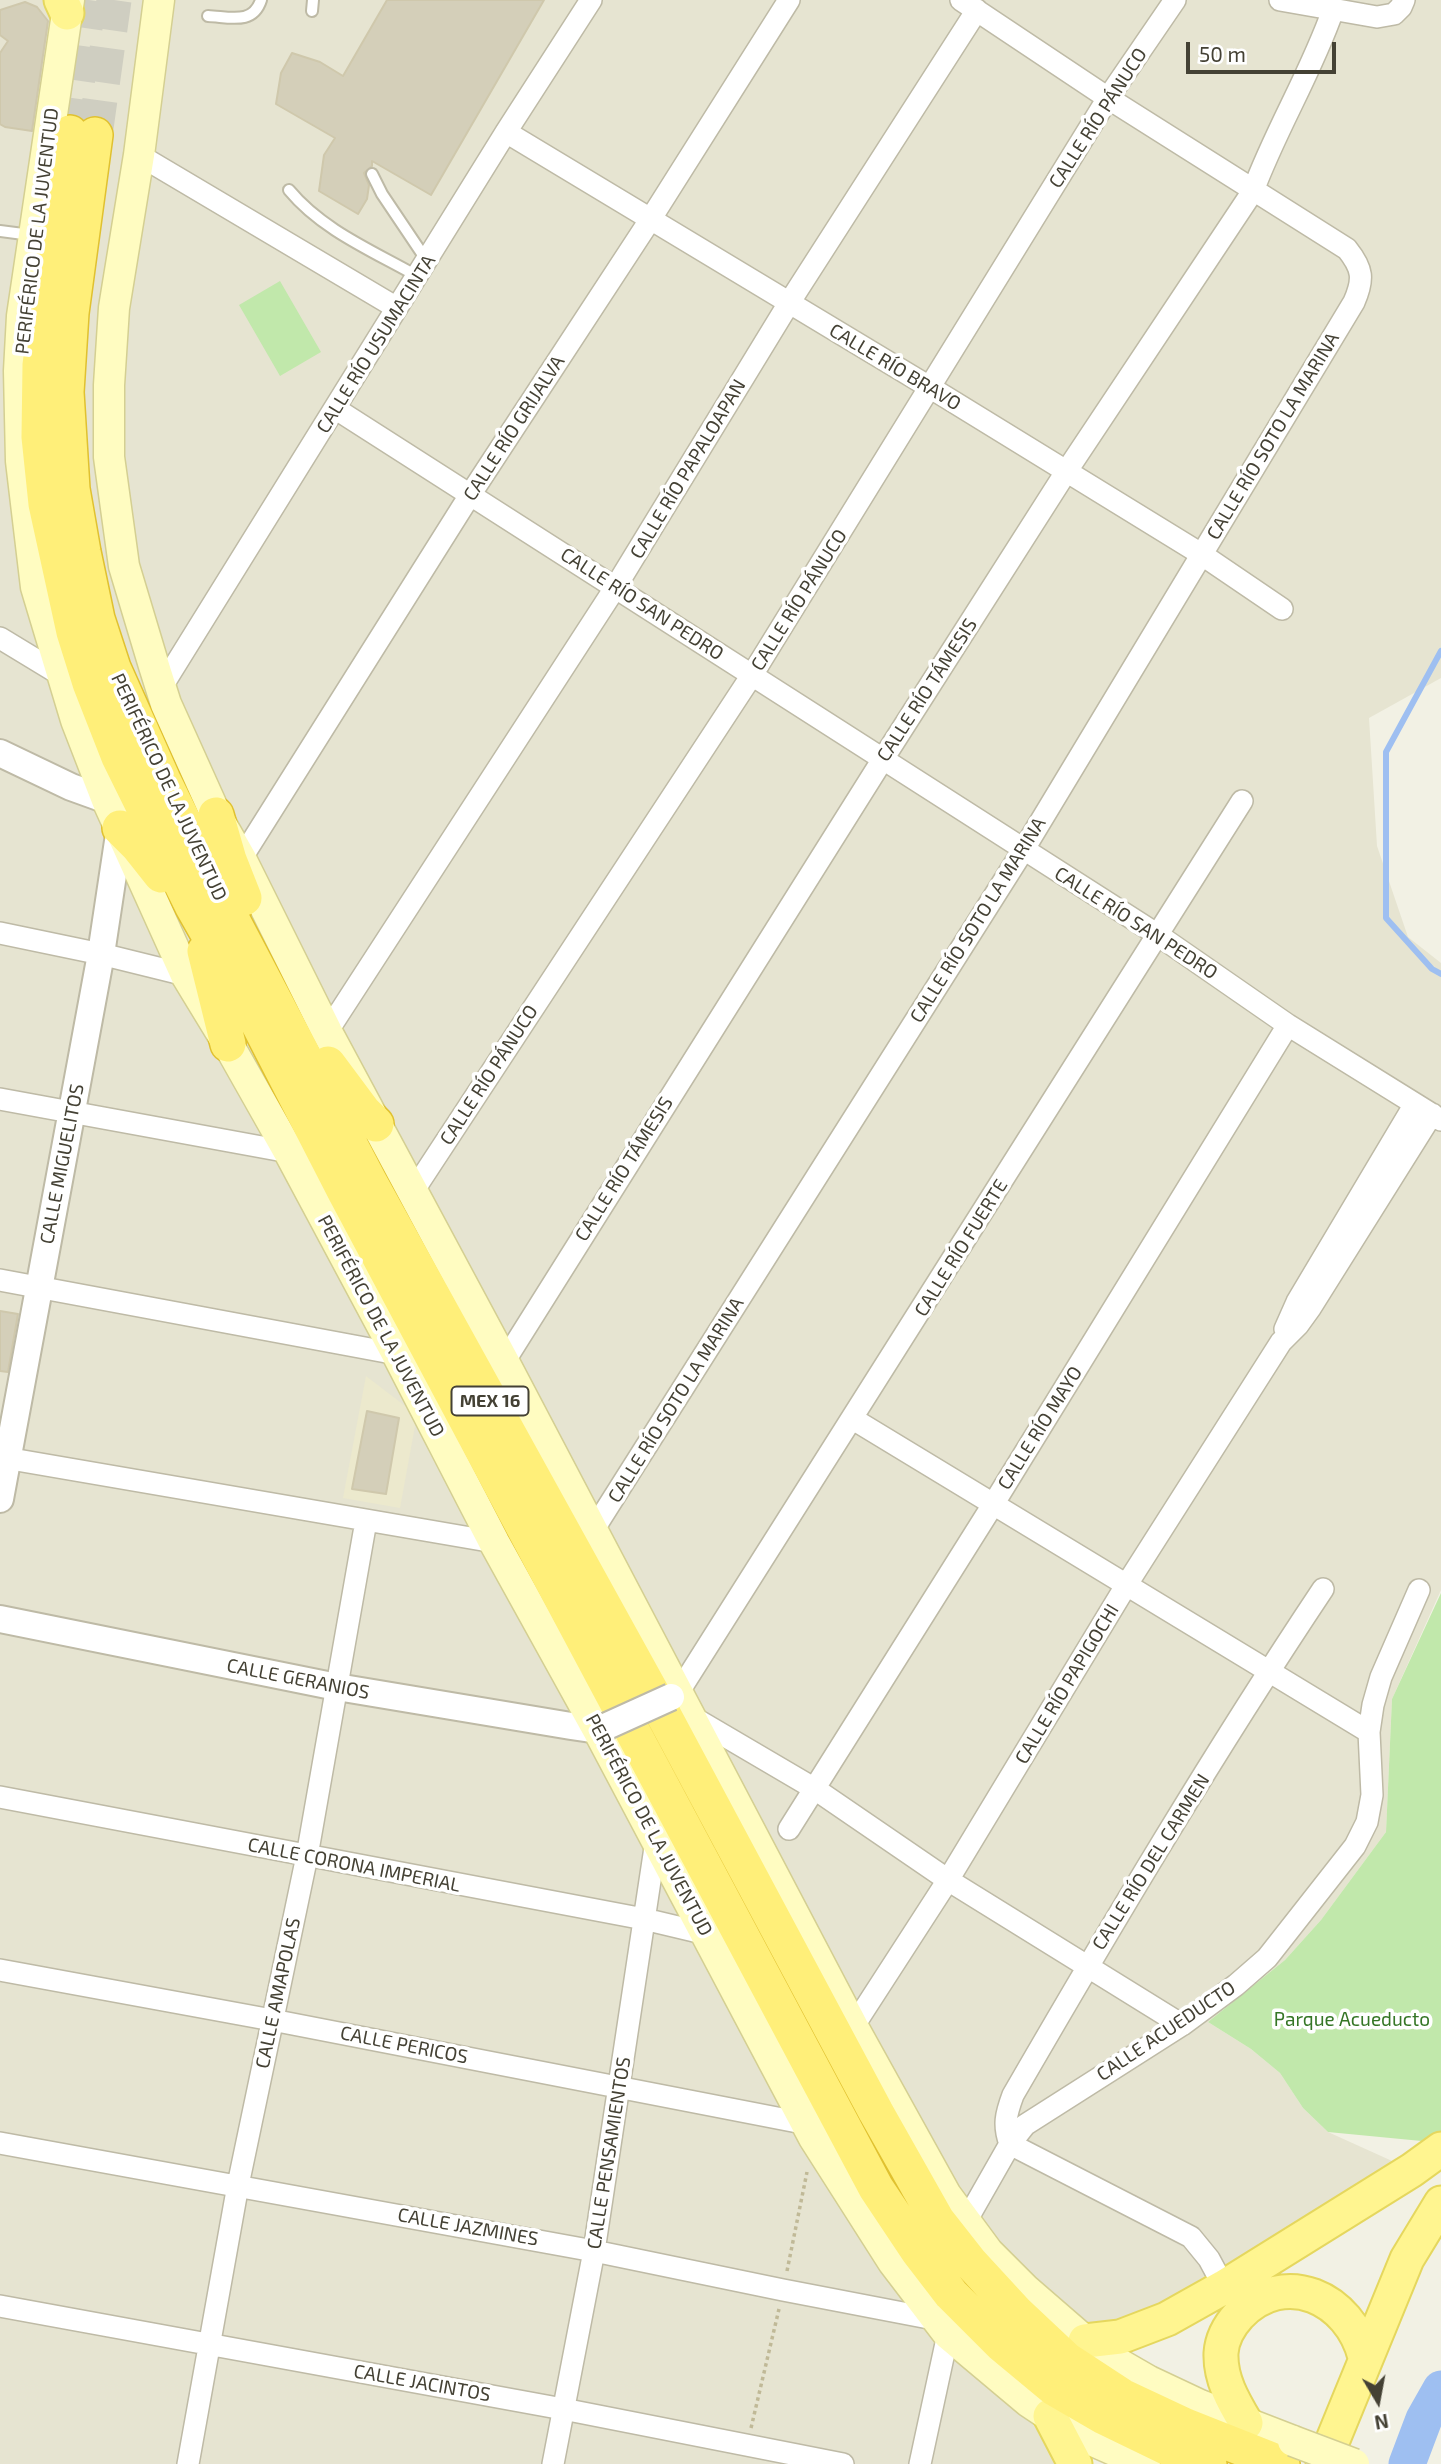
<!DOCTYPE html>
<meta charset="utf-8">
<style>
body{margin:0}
#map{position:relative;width:1441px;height:2464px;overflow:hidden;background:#f2f1e4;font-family:"Exo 2",sans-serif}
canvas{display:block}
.north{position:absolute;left:1343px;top:2366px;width:70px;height:70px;-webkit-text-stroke:5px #fff;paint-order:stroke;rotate:170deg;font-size:19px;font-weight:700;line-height:28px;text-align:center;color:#444134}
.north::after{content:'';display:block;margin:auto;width:24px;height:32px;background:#444134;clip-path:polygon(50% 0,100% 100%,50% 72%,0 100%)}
.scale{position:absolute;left:1186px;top:42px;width:150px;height:32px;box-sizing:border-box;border:4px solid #444134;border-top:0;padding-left:9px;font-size:21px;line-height:24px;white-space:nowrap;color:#444134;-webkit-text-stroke:5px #fff;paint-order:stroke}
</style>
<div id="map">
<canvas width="1441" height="2464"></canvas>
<div class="north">N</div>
<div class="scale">50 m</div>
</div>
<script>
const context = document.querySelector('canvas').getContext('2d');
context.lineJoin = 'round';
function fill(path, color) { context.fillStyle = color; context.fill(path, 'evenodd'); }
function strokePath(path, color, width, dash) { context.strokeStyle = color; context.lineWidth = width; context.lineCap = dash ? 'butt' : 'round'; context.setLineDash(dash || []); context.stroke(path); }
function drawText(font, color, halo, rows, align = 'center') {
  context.font = font + ' "Exo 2",sans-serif'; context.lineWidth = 7; context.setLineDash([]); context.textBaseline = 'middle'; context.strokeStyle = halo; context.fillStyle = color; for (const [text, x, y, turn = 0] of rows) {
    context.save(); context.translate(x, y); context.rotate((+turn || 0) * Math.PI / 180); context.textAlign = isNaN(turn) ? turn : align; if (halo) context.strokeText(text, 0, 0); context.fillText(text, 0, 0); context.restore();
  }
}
const residential = new Path2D(`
 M 0,0 L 1441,0 L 1441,678 L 1369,718 L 1377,846 L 1408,937 L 1441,963 L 1441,1590 L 1392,1699 L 1386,1832 L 1321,1920 L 1285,1960 L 1208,2022 L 1251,2049 L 1280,2073 L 1303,2108 L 1328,2132 L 1412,2170 L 1120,2337 L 1075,2464 L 0,2464 Z`);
const education = new Path2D(`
 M 366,1376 L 417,1415 L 400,1508 L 343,1498 Z`);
const green = new Path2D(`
 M 280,281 L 321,352 L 280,376 L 239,305 Z
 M 1441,1593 L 1441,2135 L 1432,2142 L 1328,2132 L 1303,2108 L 1280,2073 L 1251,2049 L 1208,2022 L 1285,1960 L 1321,1920 L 1386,1832 L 1392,1699 Z`);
const stream = new Path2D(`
 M 1441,651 L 1386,752 L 1386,918 L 1432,969 L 1441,974`);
const river = new Path2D(`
 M 1407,2464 L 1424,2419 L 1441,2389`);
const building = new Path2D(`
 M 387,0 L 544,0 L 431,195 L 372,161 L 372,166 L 364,173 L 369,185 L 367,199 L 358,214 L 319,191 L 324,155 L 335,138 L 276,104 L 281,73 L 292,53 L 320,62 L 343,76 Z
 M 25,2 L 37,7 L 48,21 L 32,131 L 5,127 L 0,124 L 0,53 L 8,41 L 0,35 L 0,10 Z
 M 0,1311 L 18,1314 L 8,1372 L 0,1371 Z
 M 367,1411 L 399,1418 L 386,1494 L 352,1489 Z`);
const trunkTunnel = new Path2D(`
 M 70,133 L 89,0
 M 95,135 L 114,0`);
const path = new Path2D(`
 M 787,2271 L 807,2172
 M 751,2428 L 779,2309`);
const service = new Path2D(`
 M 312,11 L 313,0
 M 208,16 C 230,17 253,25 261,0
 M 372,174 L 382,194 L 427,261
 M 289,190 C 322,230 373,251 417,276
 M 0,231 L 31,235`);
const minor = new Path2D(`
 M 1280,0 L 1377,17 L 1394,14 L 1401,7 L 1404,0
 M 506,132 L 931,388 L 1201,554 L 1282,609
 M 139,155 L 397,308
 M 336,409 L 1158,935 L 1288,1025 L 1441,1120
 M 0,638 L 61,675
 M 161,688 L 506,132 L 591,0
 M 241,859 L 470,495 L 650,220 L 789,0
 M 0,933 L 101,954 L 186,975
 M 327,1032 L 615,588 L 789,303 L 977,10
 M 0,1099 L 289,1152
 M 412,1193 L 752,675 L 1108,98 L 1175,0
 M 0,1280 L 397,1354
 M 1285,1329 L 1297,1302 L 1415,1104
 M 504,1362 L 883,759 L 1066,472 L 1253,191 C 1276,129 1311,73 1333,10
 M 853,1419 L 1369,1732
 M 0,1457 L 494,1542
 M 592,1532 L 1024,849 L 1354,302 C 1364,279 1363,269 1347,249 L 1108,98 L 961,0
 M 678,1693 L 1242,801
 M 689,1715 L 815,1789 L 948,1880 L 1182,2025
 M 0,1797 L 644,1919 L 707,1934
 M 789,1829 L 994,1503 L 1288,1025
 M 0,1970 L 272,2020 L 808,2124
 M 853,2027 L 948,1880 L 1127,1584 L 1281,1342 L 1298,1325 L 1311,1307 L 1432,1114
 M 0,2143 L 594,2251 L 783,2290 L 934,2319
 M 965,2223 L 1010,2144 L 1025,2125 L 1182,2025 L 1236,1985 L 1267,1958 L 1355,1846 L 1367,1822 L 1372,1795 L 1369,1732 L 1373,1705 L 1381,1677 L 1419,1590
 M 1224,2287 L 1209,2259 L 1191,2237 L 1010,2144 C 1003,2125 1006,2114 1013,2095 C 1112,1924 1213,1754 1323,1589
 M 0,2306 L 563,2409 L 843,2464
 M 188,2464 L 238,2185 L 307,1856 L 366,1521
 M 553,2464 L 594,2251 L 656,1841
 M 920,2464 L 948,2334`);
const tertiary = new Path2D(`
 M 0,753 L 71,787 L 107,800
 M 0,1499 L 101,954 L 120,828
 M 0,1619 L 337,1687 L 571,1726 L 598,1730 L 607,1726`);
const secondary = new Path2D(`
 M 69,0 L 22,316 L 19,371 L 21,461 L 36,587 L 76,720 L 107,800 L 186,975 L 228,1044 L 289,1152 L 397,1354 L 494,1542 L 598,1730 L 814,2138 L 893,2262 L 948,2334 L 1029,2402 L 1050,2416 L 1082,2436 L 1145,2464
 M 159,0 L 139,155 L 114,308 L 109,385 L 109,457 L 124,566 L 154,666 L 166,704 L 216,815 L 241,859 L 327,1032 L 504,1362 L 853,2027 L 946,2195 L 988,2252 L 1025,2289 L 1085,2341 L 1116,2362 L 1149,2381 L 1200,2405 L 1293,2441`);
const primary = new Path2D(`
 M 61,0 L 67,13
 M 1085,2341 L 1120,2337 L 1167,2319 L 1224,2287 L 1412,2170 L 1441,2149
 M 1050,2416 L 1075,2464
 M 1246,2423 C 1233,2401 1220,2379 1221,2353 C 1222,2338 1229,2326 1239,2315 C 1285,2267 1350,2298 1365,2357
 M 1323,2464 L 1407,2259 L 1441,2203`);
const trunk = new Path2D(`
 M 70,133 L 40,365 L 39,437 L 46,504 L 74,632 L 90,683 L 119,757 L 192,905 L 251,1009 L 345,1192 L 876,2188 L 918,2251 L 951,2294 L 1001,2344 L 1054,2388 L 1104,2417 L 1170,2449 L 1209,2464
 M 95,135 L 71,313 L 66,392 L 72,489 L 83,552 L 97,619 L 113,668 L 163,780 L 230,916 L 369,1181 L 653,1695 L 876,2112 L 937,2220 L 970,2262 L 1017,2313 L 1067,2360 L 1122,2396 L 1186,2426 L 1282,2464
 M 216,815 L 229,860 L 244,898
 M 120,828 L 138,846 L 161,875
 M 205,951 L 228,1044
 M 328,1064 L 363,1111 L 376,1124`);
const tertiaryBridge = new Path2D(`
 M 607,1726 L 671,1697`);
const secondaryBridge = new Path2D(`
 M 1293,2441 L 1354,2464`);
const shields = [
 [490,1401,77]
];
const shieldNames = [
 ["MEX 16",490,1401]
];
const streetNames = [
 ["CALLE RÍO PÁNUCO",1098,118,-57],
 ["PERIFÉRICO DE LA JUVENTUD",37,231,-83],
 ["CALLE RÍO USUMACINTA",376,344,-58],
 ["CALLE RÍO BRAVO",895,367,31],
 ["CALLE RÍO GRIJALVA",514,428,-57],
 ["CALLE RÍO SOTO LA MARINA",1273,436,-59],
 ["CALLE RÍO PAPALOAPAN",688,469,-59],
 ["CALLE RÍO PÁNUCO",799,600,-58],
 ["CALLE RÍO SAN PEDRO",642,604,33],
 ["CALLE RÍO TÁMESIS",927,690,-57],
 ["PERIFÉRICO DE LA JUVENTUD",169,787,65],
 ["CALLE RÍO SOTO LA MARINA",978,920,-58],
 ["CALLE RÍO SAN PEDRO",1136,923,33],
 ["CALLE RÍO PÁNUCO",489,1075,-57],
 ["CALLE MIGUELITOS",62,1164,-79],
 ["CALLE RÍO TÁMESIS",624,1169,-58],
 ["CALLE RÍO FUERTE",961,1248,-58],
 ["PERIFÉRICO DE LA JUVENTUD",381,1326,62],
 ["CALLE RÍO SOTO LA MARINA",676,1400,-58],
 ["CALLE RÍO MAYO",1040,1428,-58],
 ["CALLE GERANIOS",298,1679,11],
 ["CALLE RÍO PAPIGOCHI",1067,1684,-59],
 ["PERIFÉRICO DE LA JUVENTUD",649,1825,62],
 ["CALLE RÍO DEL CARMEN",1151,1862,-58],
 ["CALLE CORONA IMPERIAL",354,1865,11],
 ["CALLE AMAPOLAS",278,1993,-78],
 ["CALLE ACUEDUCTO",1166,2031,-34],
 ["CALLE PERICOS",404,2045,11],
 ["CALLE PENSAMIENTOS",609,2153,-81],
 ["CALLE JAZMINES",468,2227,10],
 ["CALLE JACINTOS",422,2383,10]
];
const parkNames = [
 ["Parque Acueducto",1352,2020]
];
fill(residential, '#e6e4d1');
fill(education, '#ece9cd');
fill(green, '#c1e8ab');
strokePath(stream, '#9ebff1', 6);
strokePath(river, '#9ebff1', 37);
fill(building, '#d4cfb9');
strokePath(building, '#cfc8ac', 2);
strokePath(trunkTunnel, '#cfcec1', 35, [35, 18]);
strokePath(service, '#bebaa6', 14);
strokePath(minor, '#bebaa6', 24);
strokePath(tertiary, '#bebaa6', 30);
strokePath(secondary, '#d4cf92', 33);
strokePath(primary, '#e5d75e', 37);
strokePath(trunk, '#e0c130', 38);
strokePath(path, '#c0b997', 3.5, [3.5, 3.5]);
strokePath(service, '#fff', 10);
strokePath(minor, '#fff', 21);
strokePath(tertiary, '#fff', 26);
strokePath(secondary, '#fffcc1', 30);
strokePath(primary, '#fff590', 33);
strokePath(trunk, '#ffef79', 35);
strokePath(tertiaryBridge, '#bebaa6', 30, []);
strokePath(secondaryBridge, '#d4cf92', 33, []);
strokePath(tertiaryBridge, '#fff', 26);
strokePath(secondaryBridge, '#fffcc1', 30);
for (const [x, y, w] of shields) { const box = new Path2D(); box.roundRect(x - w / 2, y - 14.5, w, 29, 5); context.fillStyle = '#fff'; context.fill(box); strokePath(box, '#444134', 2); }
drawText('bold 18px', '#444134', null, shieldNames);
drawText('19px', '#444134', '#fff', streetNames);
drawText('19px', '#357626', '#fff', parkNames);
</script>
